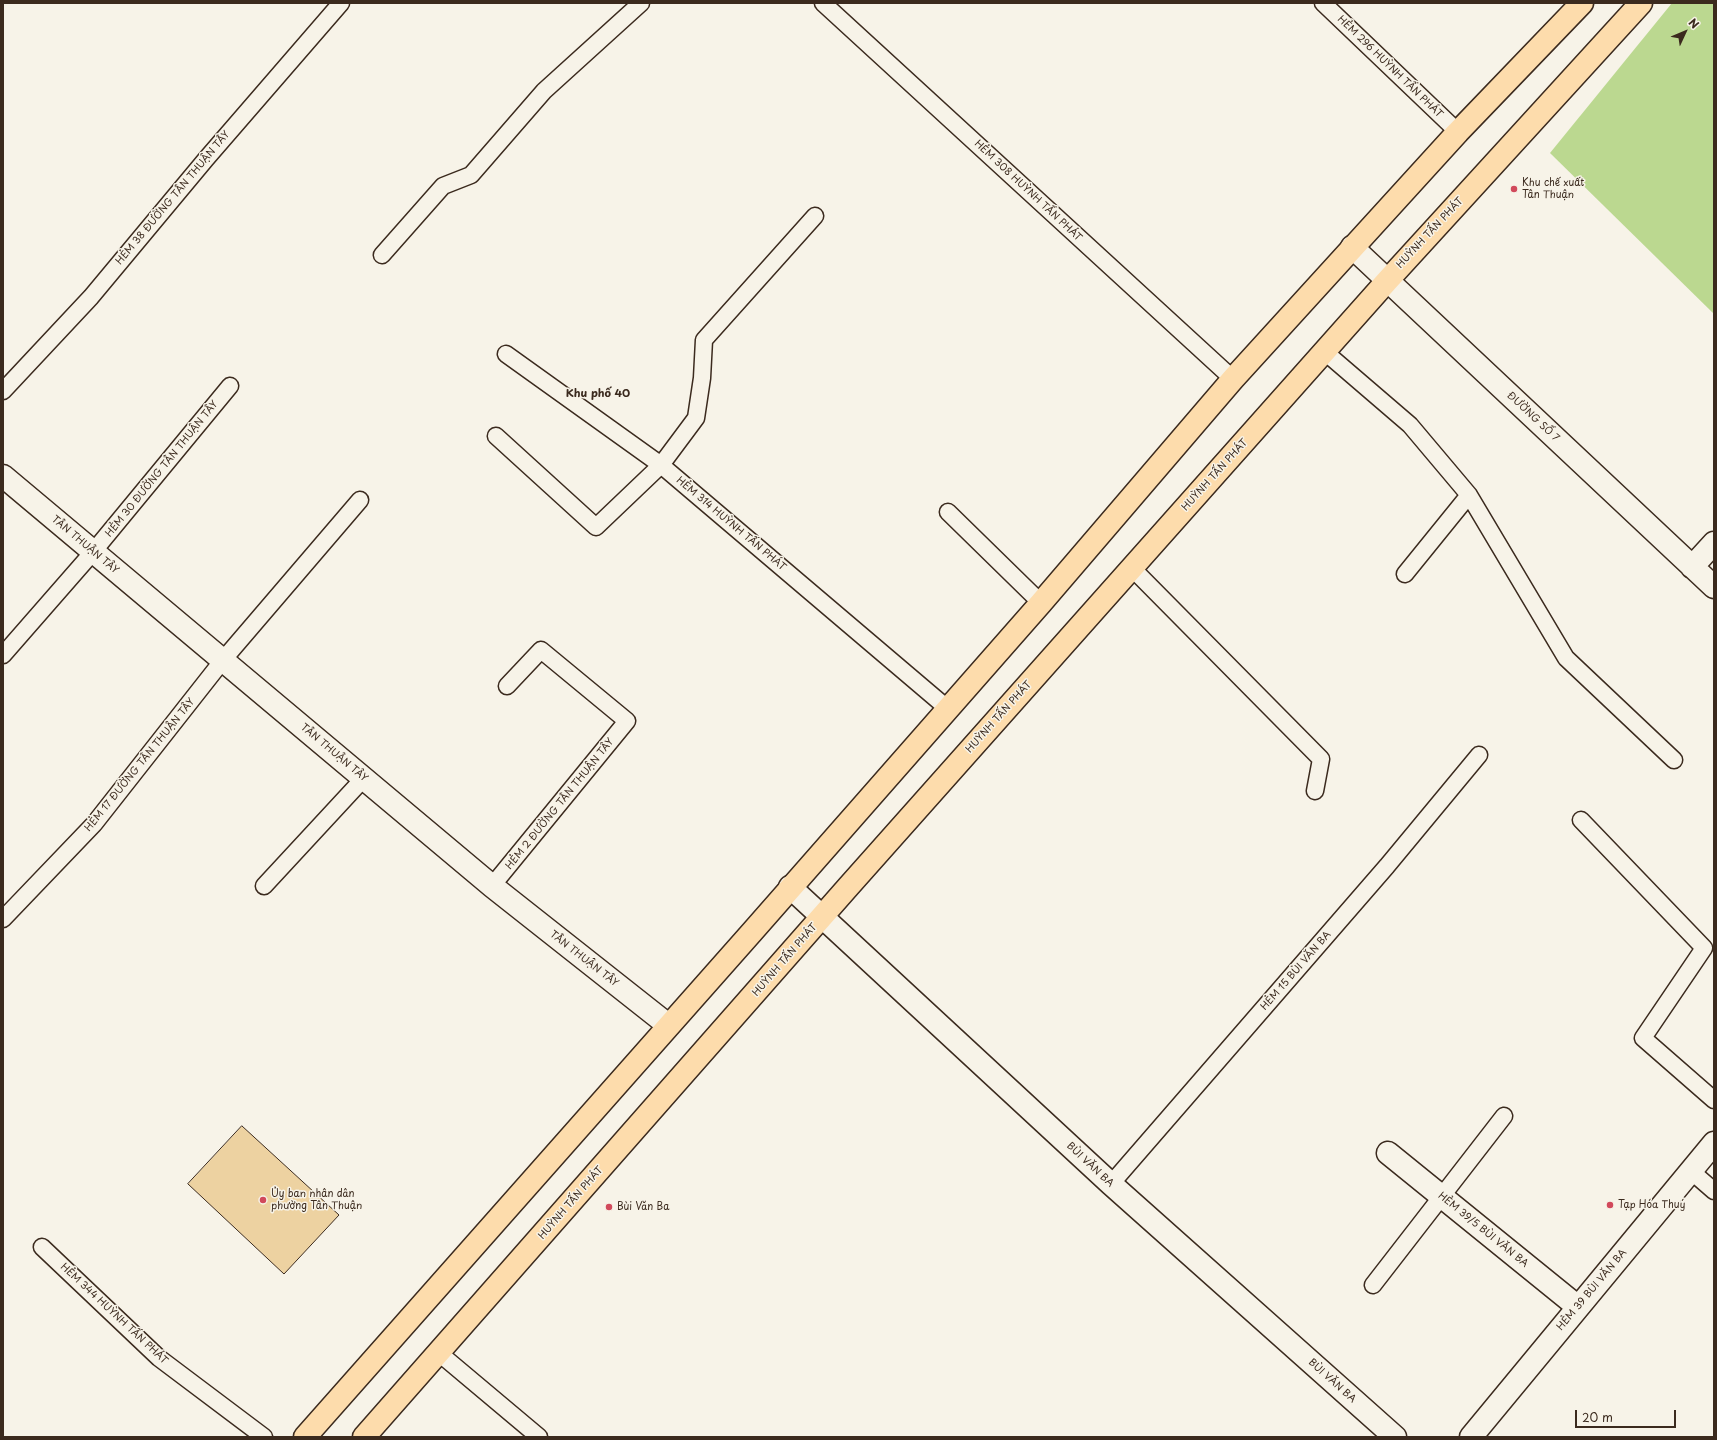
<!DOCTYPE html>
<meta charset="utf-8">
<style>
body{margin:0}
#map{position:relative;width:1717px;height:1440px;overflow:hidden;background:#f7f3e8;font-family:"Playpen Sans",sans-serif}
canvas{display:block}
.frame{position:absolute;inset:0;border:4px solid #3b2a1e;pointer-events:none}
.north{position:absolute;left:1665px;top:12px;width:40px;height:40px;-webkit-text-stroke:3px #f7f3e8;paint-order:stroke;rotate:46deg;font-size:11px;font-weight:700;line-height:16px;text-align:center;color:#3b2a1e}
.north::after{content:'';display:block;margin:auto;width:14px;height:18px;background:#3b2a1e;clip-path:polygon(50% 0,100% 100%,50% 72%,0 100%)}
.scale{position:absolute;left:1575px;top:1410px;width:101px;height:18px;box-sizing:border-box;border:2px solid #3b2a1e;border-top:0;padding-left:5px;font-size:12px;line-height:14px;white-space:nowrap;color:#3b2a1e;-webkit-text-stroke:3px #f7f3e8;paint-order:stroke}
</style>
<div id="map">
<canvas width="1717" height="1440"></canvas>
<div class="frame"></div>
<div class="north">N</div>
<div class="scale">20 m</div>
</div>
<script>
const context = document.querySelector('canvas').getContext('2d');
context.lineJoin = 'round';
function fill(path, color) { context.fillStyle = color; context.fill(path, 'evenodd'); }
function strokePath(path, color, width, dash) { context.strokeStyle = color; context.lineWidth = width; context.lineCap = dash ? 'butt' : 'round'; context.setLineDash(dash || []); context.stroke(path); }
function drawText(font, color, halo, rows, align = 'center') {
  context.font = font + ' "Playpen Sans",sans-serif'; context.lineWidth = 3; context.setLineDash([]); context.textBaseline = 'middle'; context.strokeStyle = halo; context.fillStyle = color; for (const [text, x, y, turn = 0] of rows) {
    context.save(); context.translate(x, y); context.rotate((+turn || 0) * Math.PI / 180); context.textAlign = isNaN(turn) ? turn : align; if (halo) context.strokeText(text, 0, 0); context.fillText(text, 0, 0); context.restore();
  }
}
const green = new Path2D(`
 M 1672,3 L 1714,3 L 1714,314 L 1550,153 Z`);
const building = new Path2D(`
 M 242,1126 L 339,1215 L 284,1274 L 188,1184 Z`);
const lane = new Path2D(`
 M 823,3 L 1233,379
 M 1323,3 L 1458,132
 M 382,255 L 443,186 L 471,175 L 544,91 L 641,3
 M 1325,352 L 1410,425 L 1469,495 L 1566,658 L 1674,760
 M 506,354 L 661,465 L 947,708
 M 3,391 L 91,297 L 206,159 L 341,3
 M 496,436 L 596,527 L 661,465 L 696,418 L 702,378 L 704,340 L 815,216
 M 948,512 L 1041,603
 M 1132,568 L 1321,759 L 1315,791
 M 1405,574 L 1469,495
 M 3,655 L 93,552 L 230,386
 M 1581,820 L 1704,948 L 1643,1038 L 1714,1100
 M 264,886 L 364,778
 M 492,886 L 627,721 L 541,650 L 507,686
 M 3,919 L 94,824 L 223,660 L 360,500
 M 1691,1171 L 1714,1191
 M 1111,1184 L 1387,866 L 1479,755
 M 42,1247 L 159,1358 L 264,1437
 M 1373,1285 L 1504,1116
 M 439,1353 L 539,1437`);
const street = new Path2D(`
 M 1352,247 L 1714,587
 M 3,476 L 492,886 L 668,1025
 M 1692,567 L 1714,543
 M 790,887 L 1111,1184 L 1395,1437
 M 1388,1153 L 1578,1307
 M 1471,1437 L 1714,1143`);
const primary = new Path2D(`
 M 305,1437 L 752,932 L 1041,603 L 1233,379 L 1458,132 L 1582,3
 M 364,1437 L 848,887 L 1387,281 L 1641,3`);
const markers = [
 [1514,189,4,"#d1495b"],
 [263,1200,4,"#d1495b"],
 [1610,1205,4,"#d1495b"],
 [609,1207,4,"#d1495b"]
];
const streetNames = [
 ["HẺM 296 HUỲNH TẤN PHÁT",1390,67,44],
 ["HẺM 308 HUỲNH TẤN PHÁT",1028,191,43],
 ["HẺM 38 ĐƯỜNG TÂN THUẬN TÂY",173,198,-50],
 ["HUỲNH TẤN PHÁT",1430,233,-47],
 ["ĐƯỜNG SỐ 7",1533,417,43],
 ["HẺM 30 ĐƯỜNG TÂN THUẬN TÂY",162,469,-51],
 ["HUỲNH TẤN PHÁT",1215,475,-48],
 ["HẺM 314 HUỲNH TẤN PHÁT",731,524,40],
 ["TÂN THUẬN TÂY",85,545,40],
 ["HUỲNH TẤN PHÁT",999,717,-48],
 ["TÂN THUẬN TÂY",334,753,40],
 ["HẺM 17 ĐƯỜNG TÂN THUẬN TÂY",140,765,-51],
 ["HẺM 2 ĐƯỜNG TÂN THUẬN TÂY",560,804,-51],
 ["TÂN THUẬN TÂY",584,959,38],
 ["HUỲNH TẤN PHÁT",785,960,-49],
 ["HẺM 15 BÙI VĂN BA",1296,971,-49],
 ["BÙI VĂN BA",1090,1165,43],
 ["HUỲNH TẤN PHÁT",571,1203,-49],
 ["HẺM 39/5 BÙI VĂN BA",1483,1230,39],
 ["HẺM 39 BÙI VĂN BA",1592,1290,-50],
 ["HẺM 344 HUỲNH TẤN PHÁT",114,1314,43],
 ["BÙI VĂN BA",1332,1381,42]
];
const poiNames = [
 ["Khu chế xuất",1522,183],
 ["Tân Thuận",1522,195],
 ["Ủy ban nhân dân",271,1194],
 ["phường Tân Thuận",271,1206],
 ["Tạp Hóa Thuý",1618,1205],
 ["Bùi Văn Ba",617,1207]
];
const neighbourhoodNames = [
 ["Khu phố 40",598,394]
];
fill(green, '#bbd890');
fill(building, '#edd2a1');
strokePath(building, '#3b2a1e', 1);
strokePath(lane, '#3b2a1e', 19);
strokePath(street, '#3b2a1e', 25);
strokePath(primary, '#3b2a1e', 25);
strokePath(lane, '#f7f3e8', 16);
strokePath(street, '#f7f3e8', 22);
strokePath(primary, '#fddcac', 22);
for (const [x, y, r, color] of markers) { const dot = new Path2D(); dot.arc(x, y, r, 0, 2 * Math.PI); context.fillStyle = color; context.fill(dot); strokePath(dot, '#f7f3e8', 1.5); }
drawText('10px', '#3b2a1e', '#f7f3e8', streetNames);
drawText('10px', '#3b2a1e', '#f7f3e8', poiNames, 'left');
drawText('bold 11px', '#3b2a1e', '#f7f3e8', neighbourhoodNames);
</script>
